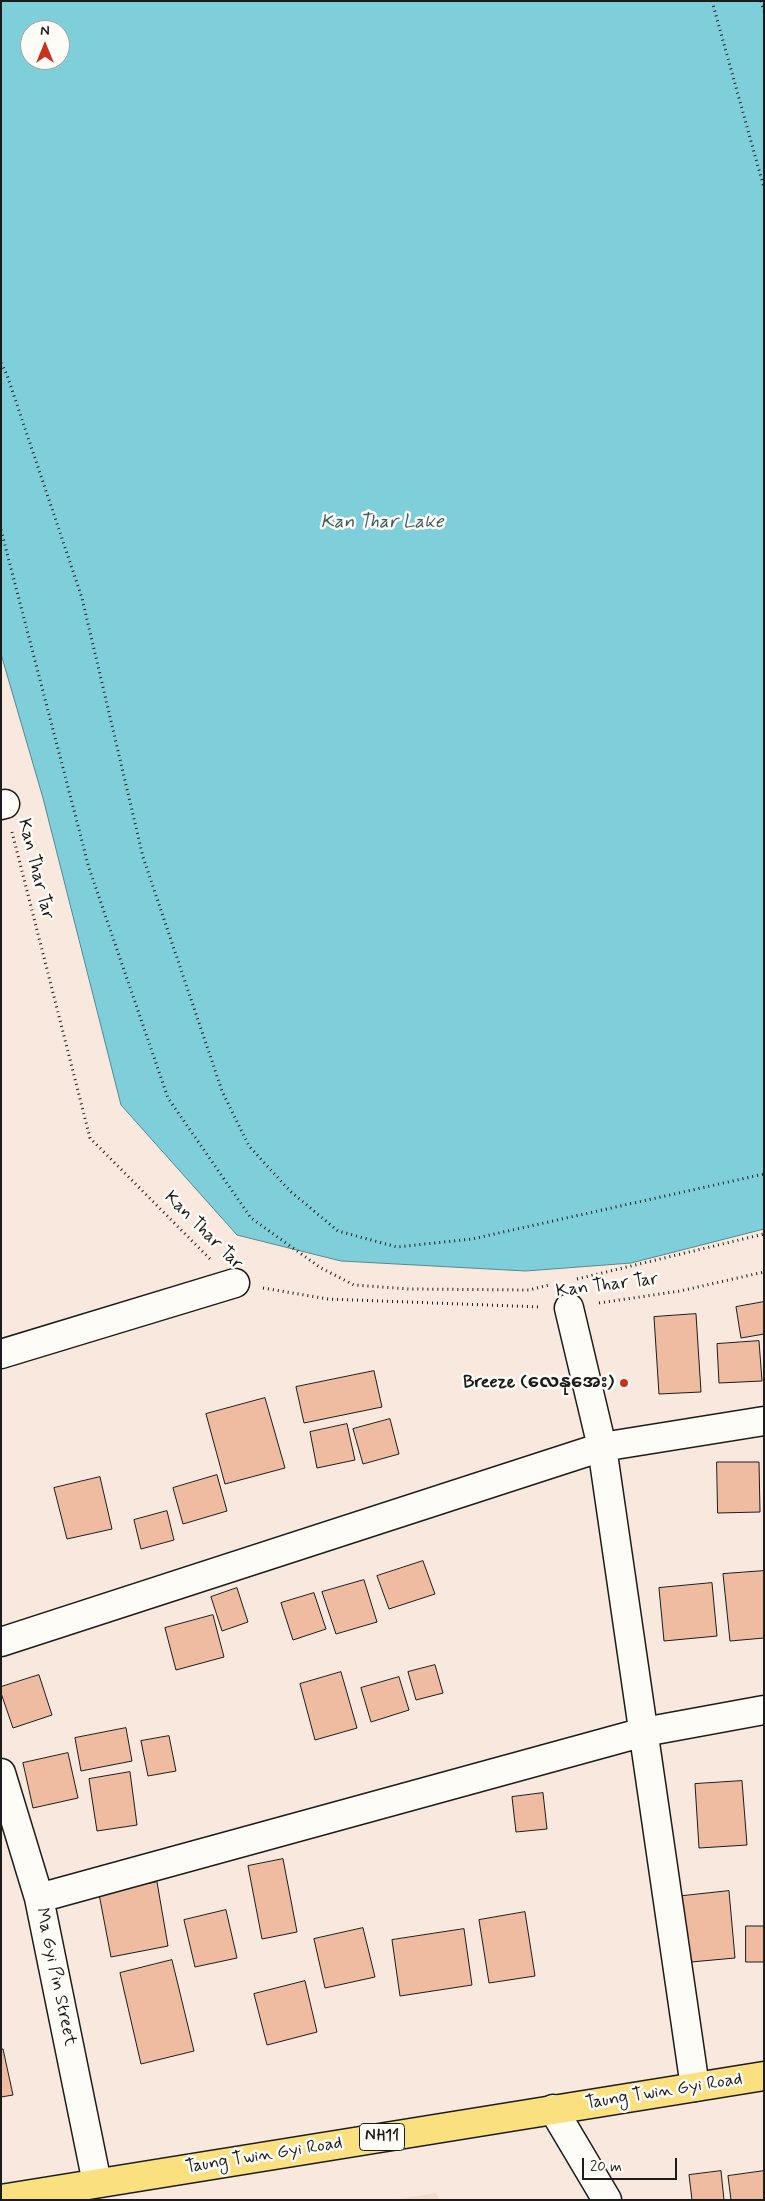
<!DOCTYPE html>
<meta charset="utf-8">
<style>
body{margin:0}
#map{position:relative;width:765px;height:2201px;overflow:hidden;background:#f9e8dd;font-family:Mynerve,sans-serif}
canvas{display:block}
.frame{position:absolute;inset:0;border:2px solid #1c1c1c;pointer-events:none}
.north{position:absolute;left:20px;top:20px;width:50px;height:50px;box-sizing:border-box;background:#fdfcf7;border:1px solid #a3a29f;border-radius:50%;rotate:0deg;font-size:14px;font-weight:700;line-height:20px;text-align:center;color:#1c1c1c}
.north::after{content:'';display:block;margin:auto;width:18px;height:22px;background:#c8321e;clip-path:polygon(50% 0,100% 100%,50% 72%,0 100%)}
.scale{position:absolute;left:582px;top:2158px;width:95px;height:22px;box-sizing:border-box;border:2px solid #1c1c1c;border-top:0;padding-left:6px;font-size:15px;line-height:18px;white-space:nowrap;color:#1c1c1c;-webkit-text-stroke:4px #fdfcf7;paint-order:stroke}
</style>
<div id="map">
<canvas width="765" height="2201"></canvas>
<div class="frame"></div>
<div class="north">N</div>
<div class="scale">20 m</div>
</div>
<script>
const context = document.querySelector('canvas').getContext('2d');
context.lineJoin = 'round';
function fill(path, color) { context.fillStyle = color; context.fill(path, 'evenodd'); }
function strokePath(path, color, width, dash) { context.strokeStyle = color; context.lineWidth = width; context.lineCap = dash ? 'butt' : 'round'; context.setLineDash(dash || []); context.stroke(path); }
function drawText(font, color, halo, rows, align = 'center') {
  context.font = font + ' Mynerve,"Noto Sans Myanmar",sans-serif'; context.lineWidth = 5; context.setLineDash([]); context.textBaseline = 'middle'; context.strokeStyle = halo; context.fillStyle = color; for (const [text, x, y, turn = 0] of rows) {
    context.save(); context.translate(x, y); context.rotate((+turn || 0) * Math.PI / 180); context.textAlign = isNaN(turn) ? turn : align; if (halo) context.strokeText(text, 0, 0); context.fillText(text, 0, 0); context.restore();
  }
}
const built = new Path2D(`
 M 436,2193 L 440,2200 L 392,2200 Z`);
const water = new Path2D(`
 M 1,1 L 764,1 L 764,1229 L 631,1263 L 526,1271 L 341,1261 L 237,1235 L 121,1105 L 43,798 L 1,654 ZM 30,30 L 60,30 L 60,60 L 30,60 Z`);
const building = new Path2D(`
 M 764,1302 L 764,1334 L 741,1338 L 736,1307 Z
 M 696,1314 L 701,1392 L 659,1394 L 654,1317 Z
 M 759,1341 L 762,1381 L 719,1383 L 717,1344 Z
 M 374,1371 L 382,1407 L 304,1423 L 296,1387 Z
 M 265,1398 L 285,1468 L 225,1484 L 206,1414 Z
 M 390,1419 L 399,1454 L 363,1464 L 353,1429 Z
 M 347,1424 L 355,1460 L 317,1468 L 310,1432 Z
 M 717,1462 L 759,1462 L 760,1512 L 718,1513 Z
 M 217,1475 L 227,1511 L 183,1524 L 173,1488 Z
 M 100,1477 L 112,1529 L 67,1539 L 54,1488 Z
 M 167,1511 L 174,1540 L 141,1549 L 134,1520 Z
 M 423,1561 L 435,1594 L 389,1609 L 377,1576 Z
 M 764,1571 L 764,1638 L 730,1641 L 723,1574 Z
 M 364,1580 L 377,1622 L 336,1634 L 322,1592 Z
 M 712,1583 L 717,1636 L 664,1641 L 659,1588 Z
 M 237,1588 L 248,1622 L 222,1631 L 211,1597 Z
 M 314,1593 L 326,1629 L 293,1640 L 281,1603 Z
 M 213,1615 L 224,1657 L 176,1670 L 165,1628 Z
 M 435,1665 L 443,1693 L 416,1700 L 408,1672 Z
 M 341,1672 L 357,1728 L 315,1740 L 300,1684 Z
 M 39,1675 L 52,1715 L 13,1728 L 1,1693 L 1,1687 Z
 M 399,1677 L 409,1710 L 371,1722 L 361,1688 Z
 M 126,1728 L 132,1761 L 81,1771 L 75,1738 Z
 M 169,1736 L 176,1771 L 148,1776 L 141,1741 Z
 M 68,1753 L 78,1798 L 33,1808 L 23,1763 Z
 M 130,1772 L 137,1825 L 97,1831 L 89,1779 Z
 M 742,1781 L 747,1845 L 699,1848 L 695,1784 Z
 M 543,1793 L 547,1829 L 516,1832 L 512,1797 Z
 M 283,1859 L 297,1932 L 262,1939 L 248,1866 Z
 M 157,1882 L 168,1946 L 111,1957 L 99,1894 Z
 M 729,1891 L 735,1958 L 680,1963 L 674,1897 Z
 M 226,1910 L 237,1958 L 195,1967 L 184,1920 Z
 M 525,1912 L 535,1976 L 489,1983 L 479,1920 Z
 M 746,1926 L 764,1926 L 764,1962 L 746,1962 Z
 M 363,1928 L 375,1977 L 325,1988 L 314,1939 Z
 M 464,1929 L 472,1985 L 400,1996 L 392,1940 Z
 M 172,1960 L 194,2051 L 141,2064 L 120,1973 Z
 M 305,1981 L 317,2032 L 267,2045 L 254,1994 Z
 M 1,2049 L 3,2049 L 13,2095 L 1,2097 Z
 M 721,2171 L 724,2200 L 692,2200 L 689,2175 Z
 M 764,2171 L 764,2200 L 731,2200 L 728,2176 Z`);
const path = new Path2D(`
 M 712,1 L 764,188
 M 761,1 L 764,11
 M 1,363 L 7,375 L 82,598 L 143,857 L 222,1091 L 249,1146 L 290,1191 L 338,1231 L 397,1247 L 472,1239 L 764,1174
 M 1,530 L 89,868 L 168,1098 L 251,1218 L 321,1268 L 354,1285 L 409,1289 L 529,1290 L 549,1285
 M 12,832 L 90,1138 L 210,1259
 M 577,1279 L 764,1234
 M 263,1288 L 328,1299 L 541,1307
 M 599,1303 L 680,1291 L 764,1272`);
const minor = new Path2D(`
 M 1,805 L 5,804
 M 569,1308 L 602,1447 L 695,2087
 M 1,1354 L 235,1283
 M 1,1642 L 602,1447 L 764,1421
 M 1,1773 L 39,1898 L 97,2183
 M 39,1898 L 644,1732 L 764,1710
 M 553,2109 L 607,2200`);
const trunk = new Path2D(`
 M 1,2199 L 764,2076`);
const markers = [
 [624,1383,5,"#c8321e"]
];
const shields = [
 [382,2137,45]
];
const shieldNames = [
 ["NH11",382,2137]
];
const streetNames = [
 ["Kan Thar Tar",35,869,76],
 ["Kan Thar Tar",203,1231,45],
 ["Kan Thar Tar",607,1286,-7],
 ["Ma Gyi Pin Street",55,1977,78],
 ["Taung Twin Gyi Road",664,2092,-9],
 ["Taung Twin Gyi Road",264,2156,-9]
];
const poiNames = [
 ["Breeze (လေနုအေး)",614,1383]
];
const waterNames = [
 ["Kan Thar Lake",382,523]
];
fill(built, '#f6dacb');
fill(water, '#7fcfda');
strokePath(water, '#57878e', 1);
fill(building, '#efbba1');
strokePath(building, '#1c1c1c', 1);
strokePath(minor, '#1c1c1c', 31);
strokePath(trunk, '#1c1c1c', 31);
strokePath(path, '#1c1c1c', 3, [1, 4]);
strokePath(minor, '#fdfcf7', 28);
strokePath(trunk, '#fbe080', 28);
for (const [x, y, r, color] of markers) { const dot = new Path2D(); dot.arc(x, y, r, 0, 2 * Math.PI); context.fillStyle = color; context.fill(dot); strokePath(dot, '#fdfcf7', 2); }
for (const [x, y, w] of shields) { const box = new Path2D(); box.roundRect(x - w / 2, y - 13.5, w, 27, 4); context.fillStyle = '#fdfcf7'; context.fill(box); strokePath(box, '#1c1c1c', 1); }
drawText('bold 16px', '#1c1c1c', null, shieldNames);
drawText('18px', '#1c1c1c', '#fdfcf7', streetNames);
drawText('bold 18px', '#1c1c1c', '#fdfcf7', poiNames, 'right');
drawText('italic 19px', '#3f5b5e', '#fdfcf7', waterNames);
</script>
